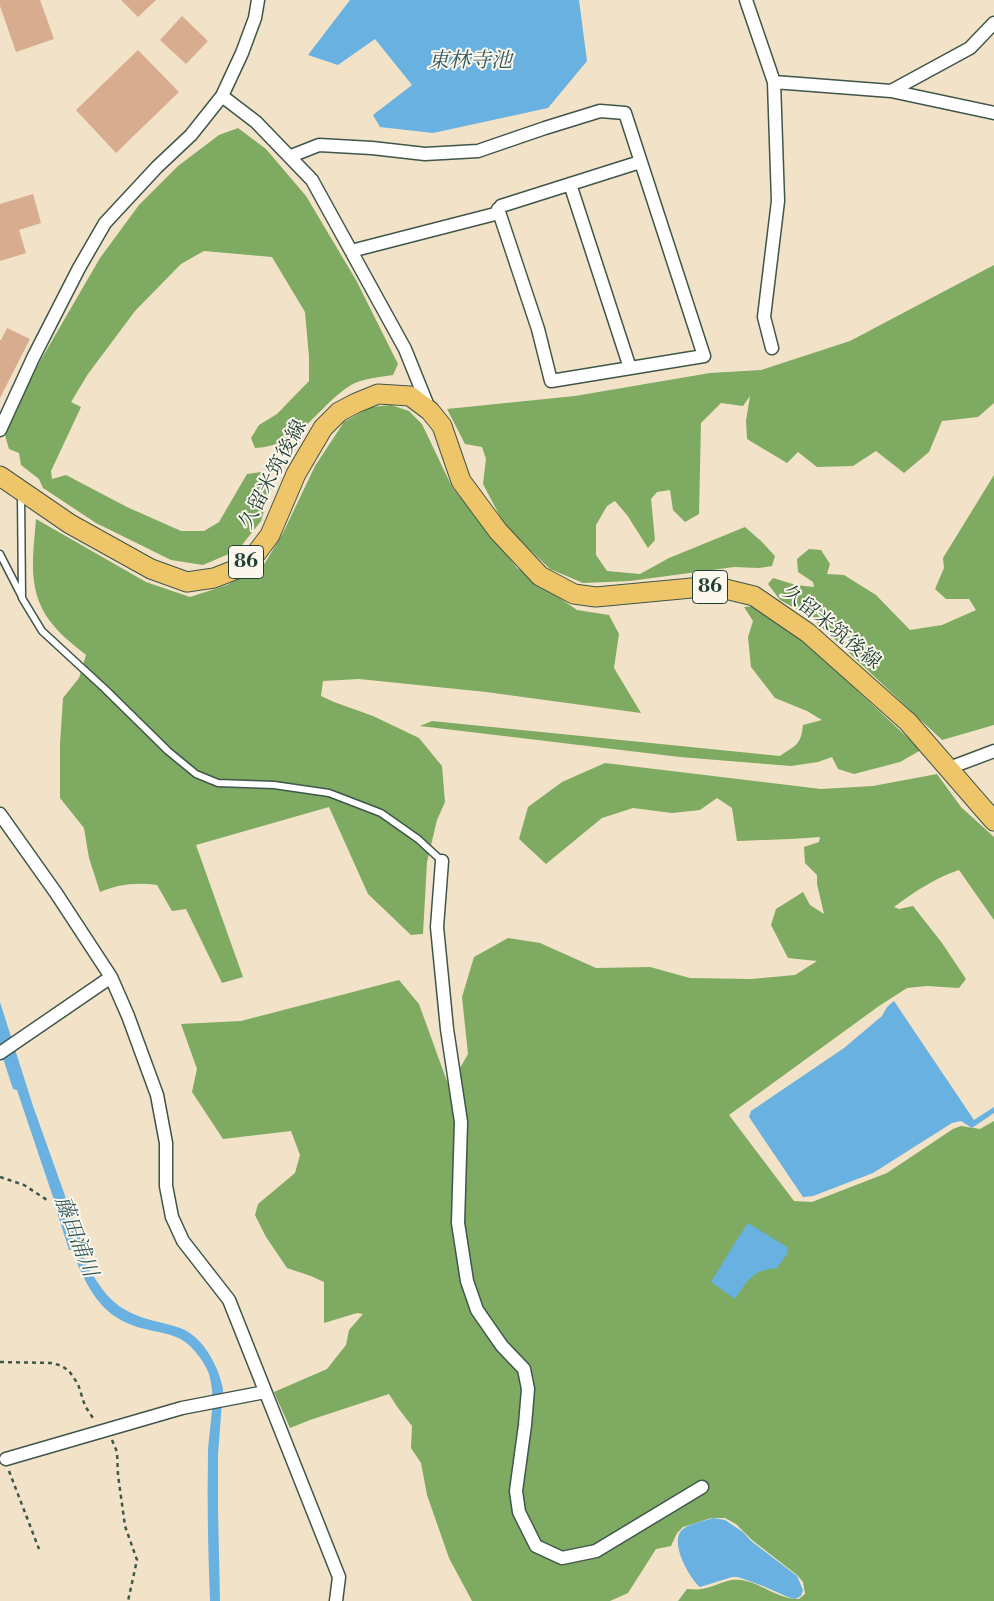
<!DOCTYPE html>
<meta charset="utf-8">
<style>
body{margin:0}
canvas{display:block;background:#f2e2c7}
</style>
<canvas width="994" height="1601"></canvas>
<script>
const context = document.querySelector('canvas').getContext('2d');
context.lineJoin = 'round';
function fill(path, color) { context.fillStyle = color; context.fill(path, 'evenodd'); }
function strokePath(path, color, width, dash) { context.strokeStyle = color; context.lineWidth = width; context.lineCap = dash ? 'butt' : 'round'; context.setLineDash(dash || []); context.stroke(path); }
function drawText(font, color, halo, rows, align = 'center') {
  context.font = font + ' "Libre Bodoni","Noto Serif JP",serif'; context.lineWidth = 4; context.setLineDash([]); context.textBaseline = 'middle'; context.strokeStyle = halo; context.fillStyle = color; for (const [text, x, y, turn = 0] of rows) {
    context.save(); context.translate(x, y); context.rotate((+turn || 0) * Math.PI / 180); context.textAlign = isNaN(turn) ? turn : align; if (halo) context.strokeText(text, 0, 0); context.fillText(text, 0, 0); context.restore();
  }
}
const forest = new Path2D(`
 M 238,128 L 266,149 L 306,196 L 356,280 L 398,364 L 393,375 C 381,377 360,379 351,385 C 316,407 302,446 255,448 L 251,438 L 259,425 L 277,414 L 309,381 L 309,357 L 305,312 L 272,257 L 204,251 L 181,264 L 135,311 L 88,374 L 71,402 L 81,407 L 51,471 L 52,479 L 66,475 L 127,507 L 181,531 L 204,531 L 219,522 L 247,474 L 261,472 L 272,485 L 261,521 L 238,550 L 203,565 L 171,560 L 96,523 L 43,488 L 39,479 L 21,465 L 19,453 L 9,449 L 5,435 L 35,370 L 100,258 L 139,205 L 178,166 L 219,135 Z
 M 994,265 L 994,403 L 978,417 L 942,421 L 929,452 L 904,473 L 876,451 L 853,466 L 817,467 L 798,452 L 787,463 L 747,439 L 746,421 L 750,396 L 743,406 L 721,403 L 701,423 L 699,514 L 685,522 L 673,510 L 670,490 L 657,492 L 651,499 L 655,540 L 648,548 L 627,515 L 615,501 L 607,506 L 596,525 L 596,555 L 607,571 L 640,574 L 669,558 L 745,527 L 761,541 L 775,556 L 772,566 L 759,568 L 734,567 L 630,581 L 583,583 L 550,569 L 505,526 L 483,484 L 486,459 L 482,447 L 465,444 L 447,409 L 575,396 L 710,373 L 761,370 L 850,341 Z
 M 391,405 L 409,411 L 422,424 L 452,487 L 517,568 L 577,610 L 609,615 L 619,634 L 614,668 L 641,713 L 486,692 L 359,679 L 323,681 L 321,696 L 334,702 L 373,716 L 419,738 L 442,766 L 445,802 L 437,820 L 427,862 L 423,934 L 411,935 L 368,894 L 329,807 L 196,845 L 243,977 L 222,983 L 186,909 L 172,911 L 157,885 C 137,882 118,884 100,892 L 89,858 L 84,828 L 60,798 L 60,744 L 63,698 L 79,678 L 86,655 C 75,646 63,637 54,626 C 26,594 33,558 36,519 L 146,582 L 190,597 L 227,585 L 265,563 L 283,533 L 315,466 L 344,422 L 371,407 Z
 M 994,475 L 994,725 L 942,740 L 811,617 L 780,600 L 768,584 L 773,578 L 796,585 L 814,587 L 813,582 L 798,572 L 797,559 L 809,549 L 821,550 L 830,564 L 827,574 L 844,575 L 876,595 L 910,630 L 942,625 L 976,610 L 969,599 L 946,599 L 935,589 L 944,568 L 943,558 Z
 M 757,606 L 778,617 L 921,750 L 900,762 L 854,774 L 838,769 L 832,757 L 818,762 L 791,766 L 680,757 L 420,726 L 432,721 L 780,756 C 796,745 801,745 803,725 L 822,720 L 807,711 L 775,698 L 751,667 L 748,637 L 753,621 L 744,607 Z
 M 605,763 L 821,789 L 873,786 L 937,774 L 961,807 L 994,837 L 994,920 L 959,870 C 935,878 914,892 894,907 L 899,909 L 913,906 L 942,943 L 966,979 L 959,988 L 927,986 L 907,988 L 879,1006 L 729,1115 L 794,1201 L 812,1202 L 887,1173 L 953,1129 L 961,1126 L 980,1129 L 994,1121 L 994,1601 L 678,1601 L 687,1589 C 692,1589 697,1590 702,1589 C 716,1587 726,1578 740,1580 C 761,1582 776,1599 799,1599 L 805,1594 L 803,1582 L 797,1575 L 752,1540 L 736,1524 L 725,1518 L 711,1518 L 683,1527 L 677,1533 L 671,1546 L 656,1549 L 628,1593 L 610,1601 L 472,1601 L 449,1558 L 427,1495 L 421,1463 L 411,1448 L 412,1426 L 398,1408 L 389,1394 L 310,1420 L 290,1428 L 274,1392 L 327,1369 L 346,1345 L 349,1330 L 363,1314 L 357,1313 L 324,1323 L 324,1282 L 311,1276 L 287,1268 L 266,1237 L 255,1215 L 258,1204 L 295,1173 L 300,1155 L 291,1131 L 223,1139 L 192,1092 L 197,1069 L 181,1024 L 241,1021 L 399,980 L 419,1004 L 449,1087 L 468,1054 L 462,997 L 474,957 L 508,938 L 540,943 L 596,968 L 650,967 L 690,978 L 751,979 L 795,975 L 817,961 L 788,958 L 771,925 L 776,909 L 803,892 L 810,905 L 824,914 L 817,884 L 817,875 L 805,863 L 804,847 L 819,842 L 820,837 L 791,839 L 737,841 L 732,808 L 717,798 L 700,810 L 672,813 L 633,808 L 602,818 L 546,864 L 519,839 L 528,807 L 562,782 Z`);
const water = new Path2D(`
 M 350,0 L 579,0 L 587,61 L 548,108 L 433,133 L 380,127 L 373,115 L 412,85 L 375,39 L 338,65 L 308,55 Z
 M 894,1001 L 974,1120 L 994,1107 L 994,1113 L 972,1128 L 961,1121 L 952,1123 L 873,1173 L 813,1196 L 803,1197 L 749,1117 L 751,1111 L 844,1048 L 882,1016 L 887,1007 Z
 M 0,1002 L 33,1106 L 83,1246 L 81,1249 C 84,1261 89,1270 96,1280 C 112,1305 126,1313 154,1321 C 163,1323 172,1325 180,1328 C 203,1336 219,1367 223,1389 L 218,1455 L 218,1509 L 220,1601 L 210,1601 C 208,1552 207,1503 208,1453 C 209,1429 216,1402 210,1378 C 208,1367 198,1354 190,1346 C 178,1334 161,1333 145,1329 C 101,1319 87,1288 72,1250 L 69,1250 L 57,1212 L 57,1209 L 17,1090 L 13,1089 L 0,1049 Z
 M 748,1223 L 787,1247 L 788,1253 L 777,1268 C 752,1270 748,1280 735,1299 L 711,1282 L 736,1241 Z
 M 713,1518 L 725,1520 L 743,1532 L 751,1541 L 797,1576 L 803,1590 L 801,1596 L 795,1599 L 788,1597 L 763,1586 L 738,1577 L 732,1577 L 700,1587 C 689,1578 668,1540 683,1529 C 691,1523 704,1521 713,1518 Z`);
const building = new Path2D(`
 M 0,0 L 40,0 L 54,39 L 16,52 L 0,6 Z
 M 121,0 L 156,0 L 138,17 Z
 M 182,16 L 208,41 L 186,64 L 160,40 Z
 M 138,50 L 179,92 L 116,153 L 76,110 Z
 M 33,194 L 41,223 L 19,230 L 26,253 L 0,261 L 0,204 Z
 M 7,328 L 30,339 L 0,398 L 0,340 L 1,340 Z`);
const path = new Path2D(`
 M 0,1177 L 24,1185 L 47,1200
 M 0,1362 L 52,1363 L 62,1366 L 69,1371 L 78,1384 L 85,1406 L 95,1421
 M 112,1440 L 117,1452 L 118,1475 L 125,1526 L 137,1560 L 128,1601
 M 9,1471 L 39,1549`);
const lane = new Path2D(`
 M 21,495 L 22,598 L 42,631 L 105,689 L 168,751 L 196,774 L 218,783 L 274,785 L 329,793 L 381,813 L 418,839 L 442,861
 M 0,554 L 22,597`);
const street = new Path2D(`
 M 746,0 L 774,82 L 778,201 L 764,317 L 772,348
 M 774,82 L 891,91 L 994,113
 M 891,91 L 970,48 L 994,23
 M 222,96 L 256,122 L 312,180 L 405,349 L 430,411
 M 291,156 L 319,145 L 372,148 L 425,154 L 478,151 L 545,128 L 600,111 L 625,113 L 704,356 L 551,381 L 538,329 L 498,209
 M 570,184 L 630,368
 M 351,251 L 495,214 L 501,206 L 640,162
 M 0,430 L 33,358 L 79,268 L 105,223 L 157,167 L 191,135 L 222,96 L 242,53 L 255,18 L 258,0
 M 949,768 L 994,751
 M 0,814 L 56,893 L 111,977 L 128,1016 L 157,1095 L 166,1143 L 166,1186 L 172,1217 L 183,1241 L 229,1300 L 339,1577 L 336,1601
 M 442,861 L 437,927 L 447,1029 L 461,1122 L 458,1223 L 467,1281 L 477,1310 L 502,1346 L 524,1369 L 528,1389 L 525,1425 L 516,1491 L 519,1512 L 536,1546 L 562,1558 L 596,1551 L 702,1487
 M 0,1053 L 111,977
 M 6,1459 L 182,1408 L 265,1392`);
const primary = new Path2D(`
 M 0,476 L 70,524 L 151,569 L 187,582 L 214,578 L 237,569 L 255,555 L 270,535 L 296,474 L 323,428 L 339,412 L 356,403 L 378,394 L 410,396 L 430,411 L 442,426 L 461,481 L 498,531 L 540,576 L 574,594 L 596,597 L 713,586 L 754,596 L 808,633 L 908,722 L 994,821`);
const shields = [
 [246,562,35],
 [710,587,35]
];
const shieldNames = [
 ["86",246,562],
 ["86",710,587]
];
const streetNames = [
 ["久留米筑後線",274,475,-62],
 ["久留米筑後線",831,628,39]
];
const waterNames = [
 ["東林寺池",470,62],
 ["藤田浦川",75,1237,69]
];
fill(forest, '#7eaa62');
fill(water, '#68b1e0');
fill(building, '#d8ac8f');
strokePath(lane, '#3f564a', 9);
strokePath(street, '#3f564a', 15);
strokePath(primary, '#3f564a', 21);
strokePath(path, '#3f564a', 2.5, [4, 4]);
strokePath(lane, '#fff', 6);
strokePath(street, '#fff', 12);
strokePath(primary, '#eec569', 19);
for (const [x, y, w] of shields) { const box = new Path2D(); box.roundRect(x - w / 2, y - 16.5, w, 33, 4); context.fillStyle = '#fbf7ec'; context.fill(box); strokePath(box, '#1f3d34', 1); }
drawText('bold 19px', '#1f3d34', null, shieldNames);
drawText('20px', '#1f3d34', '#fbf7ec', streetNames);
drawText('italic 21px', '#315a5f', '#fbf7ec', waterNames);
</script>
